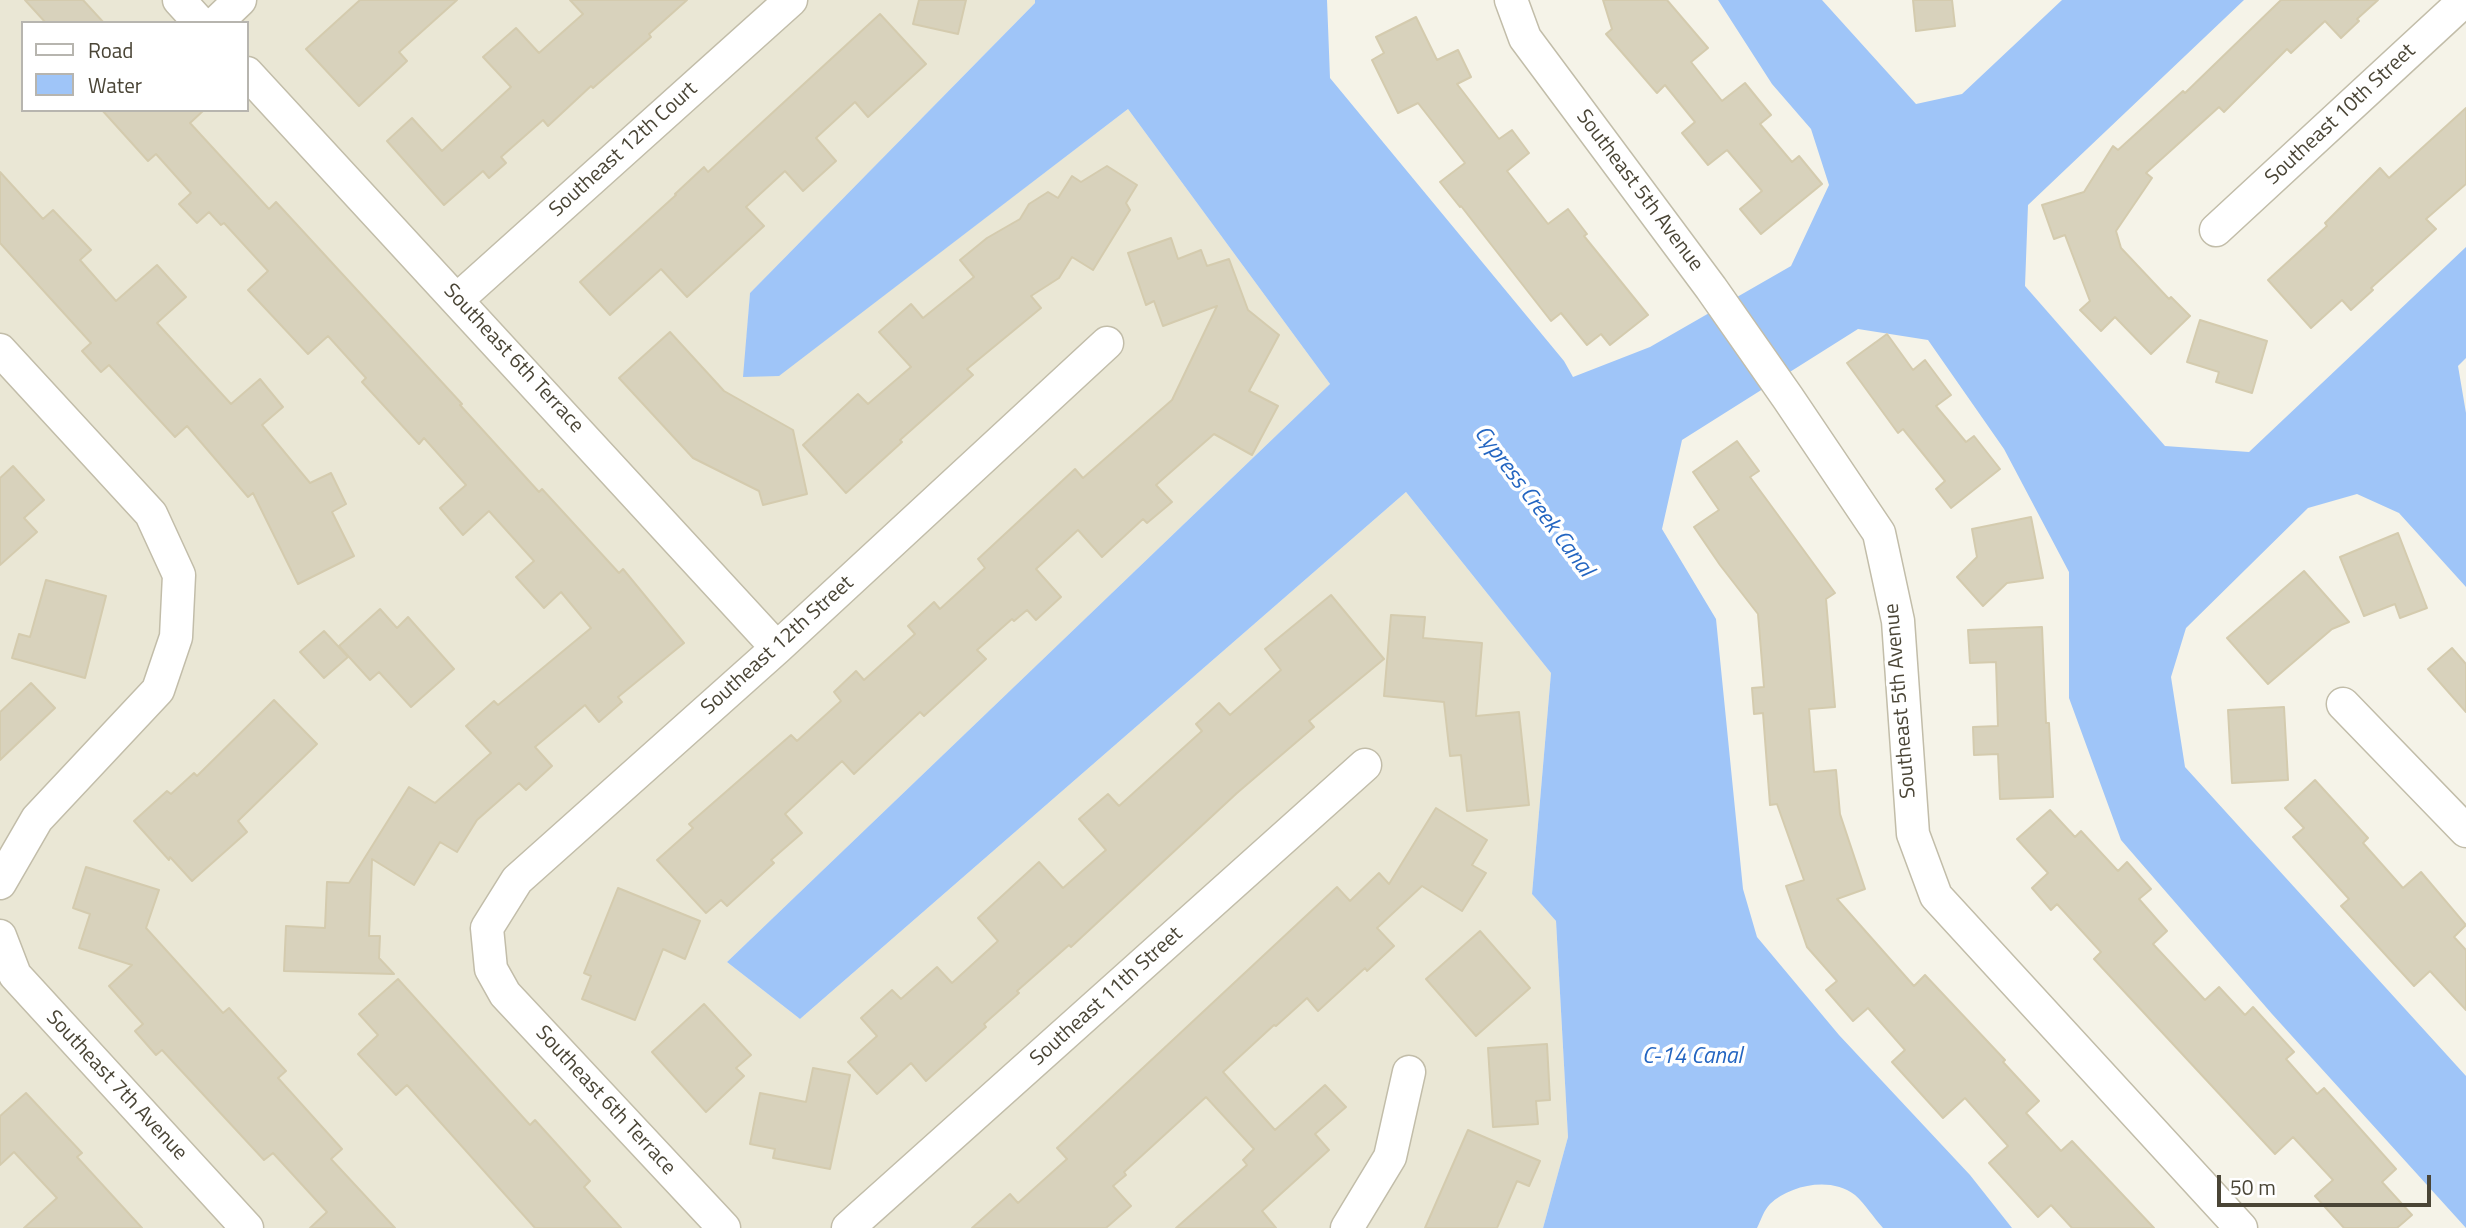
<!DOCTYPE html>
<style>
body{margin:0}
#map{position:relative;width:2466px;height:1228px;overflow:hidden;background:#f5f3e8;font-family:"Titillium Web",sans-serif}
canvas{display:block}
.legend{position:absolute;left:21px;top:21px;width:228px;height:91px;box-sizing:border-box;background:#fff;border:2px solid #b7b5af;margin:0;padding:9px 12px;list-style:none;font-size:21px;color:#4a4536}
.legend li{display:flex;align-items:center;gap:14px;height:35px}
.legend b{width:35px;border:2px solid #b7b5af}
.scale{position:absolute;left:2217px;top:1175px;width:214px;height:32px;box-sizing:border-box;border:4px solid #4a4536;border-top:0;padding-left:9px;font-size:21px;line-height:24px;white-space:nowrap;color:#4a4536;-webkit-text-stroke:5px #fff;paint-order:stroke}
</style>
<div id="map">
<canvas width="2466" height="1228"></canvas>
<ul class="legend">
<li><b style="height:9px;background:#fff"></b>Road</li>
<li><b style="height:19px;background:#9fc5f8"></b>Water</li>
</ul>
<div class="scale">50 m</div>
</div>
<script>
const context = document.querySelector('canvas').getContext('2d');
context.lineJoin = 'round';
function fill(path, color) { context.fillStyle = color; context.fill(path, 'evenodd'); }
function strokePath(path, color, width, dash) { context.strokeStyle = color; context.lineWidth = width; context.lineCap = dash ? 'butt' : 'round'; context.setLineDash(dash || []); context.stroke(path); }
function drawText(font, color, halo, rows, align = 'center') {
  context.font = font + ' "Titillium Web",sans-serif'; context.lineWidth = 7; context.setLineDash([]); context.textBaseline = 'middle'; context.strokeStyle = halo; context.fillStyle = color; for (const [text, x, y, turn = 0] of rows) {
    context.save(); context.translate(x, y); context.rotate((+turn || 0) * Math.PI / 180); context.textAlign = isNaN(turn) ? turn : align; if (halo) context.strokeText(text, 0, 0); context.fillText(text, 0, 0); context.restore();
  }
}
const residential = new Path2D(`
 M 0,0 L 1035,0 L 1035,3 L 750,293 L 744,376 L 779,375 L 1128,109 L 1330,384 L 727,962 L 800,1019 L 1406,492 L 1551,673 L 1532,894 L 1556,921 L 1568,1137 L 1543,1228 L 0,1228 ZM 23,23 L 247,23 L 247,110 L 23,110 Z`);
const water = new Path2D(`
 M 1035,0 L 1327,0 L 1330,78 L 1564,361 L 1573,377 L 1650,347 L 1791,266 L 1829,185 L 1811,129 L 1772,84 L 1718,0 L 1822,0 L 1916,104 L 1962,94 L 2062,0 L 2244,0 L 2028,205 L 2025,286 L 2165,446 L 2249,452 L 2466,247 L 2466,358 L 2458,366 L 2466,413 L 2466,587 L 2399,513 L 2357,494 L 2308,508 L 2186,628 L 2171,677 L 2185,767 L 2466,1076 L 2466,1228 L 2272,1014 L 2121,840 L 2069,698 L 2069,572 L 2004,449 L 1928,340 L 1858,329 L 1682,440 L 1662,529 L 1716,619 L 1743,889 L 1757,937 L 1839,1035 L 1970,1175 L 2012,1228 L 1883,1228 C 1874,1218 1865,1204 1855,1195 C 1831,1176 1790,1185 1770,1204 C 1764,1210 1761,1220 1757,1228 L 1543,1228 L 1568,1137 L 1556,921 L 1532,894 L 1551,673 L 1406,492 L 800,1019 L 727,962 L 1330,384 L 1128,109 L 779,376 L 743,377 L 750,293 L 1035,3 Z`);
const building = new Path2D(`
 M 25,0 L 83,0 L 104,23 L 46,23 Z
 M 360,0 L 457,0 L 399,52 L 407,61 L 359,106 L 306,49 Z
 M 570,0 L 687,0 L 649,34 L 651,37 L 593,88 L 591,86 L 548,126 L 543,120 L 501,157 L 506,163 L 489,178 L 483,171 L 444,205 L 387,141 L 412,118 L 442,151 L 511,87 L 483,57 L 516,28 L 539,53 L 583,14 Z
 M 919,0 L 966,0 L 958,34 L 913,24 Z
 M 1603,0 L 1667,0 L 1708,48 L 1691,62 L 1722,101 L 1745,83 L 1771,115 L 1760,124 L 1792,162 L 1799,156 L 1822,184 L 1761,234 L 1740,209 L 1762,191 L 1727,150 L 1708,165 L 1682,133 L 1695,122 L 1665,85 L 1657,93 L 1606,34 L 1612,29 Z
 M 1913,0 L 1952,0 L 1955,26 L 1916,31 Z
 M 2281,0 L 2378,0 L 2357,19 L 2359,21 L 2341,38 L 2325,21 L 2291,53 L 2287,49 L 2224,112 L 2219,107 L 2146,173 L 2152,178 L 2116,231 L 2121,248 L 2169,299 L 2171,297 L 2190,316 L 2151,354 L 2115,317 L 2101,331 L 2080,310 L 2090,301 L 2065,235 L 2054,239 L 2042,205 L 2084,192 L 2113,146 L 2118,150 L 2183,91 L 2185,93 Z
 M 880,14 L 926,64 L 868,117 L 855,102 L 816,138 L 836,161 L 803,191 L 785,171 L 746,207 L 764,226 L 687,297 L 661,269 L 610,315 L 580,282 L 676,195 L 675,194 L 704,167 L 708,172 Z
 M 1416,17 L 1437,60 L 1458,50 L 1471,77 L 1457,84 L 1499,139 L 1512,130 L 1529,153 L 1507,171 L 1548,224 L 1568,209 L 1587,234 L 1584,236 L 1648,315 L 1610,345 L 1601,334 L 1587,345 L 1561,313 L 1551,321 L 1461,206 L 1460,207 L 1440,182 L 1465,163 L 1418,103 L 1398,113 L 1372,60 L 1384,53 L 1376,37 Z
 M 2466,108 L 2466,184 L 2426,219 L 2436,229 L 2371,288 L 2373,290 L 2351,310 L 2342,300 L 2311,328 L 2268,280 L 2327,226 L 2325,223 L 2380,168 L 2389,178 Z
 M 102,110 L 204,110 L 190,123 L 269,209 L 276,202 L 462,404 L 460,405 L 539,492 L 542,489 L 619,573 L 623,569 L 684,643 L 618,697 L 622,702 L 599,722 L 585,705 L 535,747 L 552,766 L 526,790 L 519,783 L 477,820 L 457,852 L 440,842 L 414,885 L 372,859 L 369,936 L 380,936 L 379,958 L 394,974 L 284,971 L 286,926 L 325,928 L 327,882 L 349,883 L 409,787 L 435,803 L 491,753 L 466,726 L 494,701 L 498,705 L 591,628 L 561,592 L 544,608 L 516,577 L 534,561 L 489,511 L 463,535 L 440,508 L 466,485 L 424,438 L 419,444 L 362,382 L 366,378 L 328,336 L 308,354 L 248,290 L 268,271 L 224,223 L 221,225 L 209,212 L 197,223 L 179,204 L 191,193 L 156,154 L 148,161 Z
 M 1107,166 L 1137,185 L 1126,203 L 1130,210 L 1093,270 L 1072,257 L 1059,278 L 1031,296 L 1041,308 L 967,369 L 973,375 L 900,440 L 902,442 L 846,493 L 803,445 L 858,394 L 868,404 L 911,367 L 879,332 L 911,304 L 923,318 L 974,277 L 960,260 L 987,238 L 1020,219 L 1029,204 L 1048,192 L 1058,198 L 1072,176 L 1081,182 Z
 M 0,172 L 43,219 L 53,210 L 91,250 L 80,260 L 116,301 L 157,265 L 186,297 L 157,323 L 231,404 L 260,379 L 283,407 L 262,425 L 310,483 L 331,473 L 346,504 L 332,512 L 354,556 L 298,584 L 253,493 L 248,497 L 187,426 L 175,437 L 109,365 L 101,372 L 82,351 L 91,343 L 0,243 Z
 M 1171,238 L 1178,259 L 1201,250 L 1207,266 L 1229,259 L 1248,310 L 1279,335 L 1249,391 L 1278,406 L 1252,455 L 1214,434 L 1156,485 L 1172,502 L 1147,523 L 1143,519 L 1102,557 L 1078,530 L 1036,569 L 1061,597 L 1036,620 L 1027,610 L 1014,621 L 1012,619 L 977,650 L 986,659 L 924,716 L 920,712 L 854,774 L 842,761 L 785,814 L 802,833 L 771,860 L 774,863 L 727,906 L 721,900 L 706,913 L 657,860 L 693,828 L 689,824 L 791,735 L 797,741 L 841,701 L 834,692 L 856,671 L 864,680 L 915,634 L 908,626 L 934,602 L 940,609 L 985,568 L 978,559 L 1075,469 L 1083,478 L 1172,400 L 1217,306 L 1163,326 L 1154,301 L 1146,305 L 1128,253 Z
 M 2200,320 L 2267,341 L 2252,393 L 2216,382 L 2219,372 L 2187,362 Z
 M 670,332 L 724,391 L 793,430 L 807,494 L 763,505 L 759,491 L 693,458 L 619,378 Z
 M 1887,334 L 1913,370 L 1925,360 L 1951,395 L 1936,406 L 1966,442 L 1974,436 L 2000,469 L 1951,508 L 1936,489 L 1945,481 L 1903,429 L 1898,433 L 1847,363 Z
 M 1737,441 L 1759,471 L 1750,477 L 1835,593 L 1826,599 L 1835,707 L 1809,709 L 1814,772 L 1836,770 L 1840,814 L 1865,889 L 1837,899 L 1914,986 L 1925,975 L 2005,1060 L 2003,1062 L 2039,1101 L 2026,1113 L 2061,1151 L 2072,1141 L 2154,1228 L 2072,1228 L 2051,1205 L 2038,1217 L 1989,1163 L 2008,1146 L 1965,1098 L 1943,1118 L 1892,1062 L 1905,1050 L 1868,1008 L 1853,1021 L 1826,990 L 1837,981 L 1807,947 L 1786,886 L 1804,880 L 1777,804 L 1770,805 L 1763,713 L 1754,714 L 1752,688 L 1764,687 L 1758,614 L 1720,565 L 1694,527 L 1719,510 L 1693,472 Z
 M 13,466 L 44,500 L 24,518 L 37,532 L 0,565 L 0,478 Z
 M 2031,517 L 2043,578 L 2007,583 L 1983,606 L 1957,577 L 1977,557 L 1972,529 Z
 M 2398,533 L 2427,608 L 2400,618 L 2395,604 L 2364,616 L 2340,557 Z
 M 2304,571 L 2349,622 L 2332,629 L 2268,684 L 2227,638 Z
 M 46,580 L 106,596 L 85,678 L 12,658 L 19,634 L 30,637 Z
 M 1331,595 L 1384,659 L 1309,721 L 1314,727 L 1237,793 L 1071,947 L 1069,945 L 1017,991 L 1019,993 L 984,1024 L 986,1027 L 926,1081 L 911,1063 L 877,1094 L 848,1062 L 877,1036 L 861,1018 L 892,990 L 901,999 L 937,967 L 952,983 L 998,941 L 978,918 L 1039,862 L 1063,888 L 1106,850 L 1079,819 L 1108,794 L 1119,806 L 1202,731 L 1196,724 L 1219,703 L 1230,715 L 1281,670 L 1265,649 Z
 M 380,609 L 397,628 L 408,617 L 454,669 L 411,707 L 379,672 L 370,680 L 339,646 Z
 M 1391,615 L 1425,617 L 1423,638 L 1482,643 L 1476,716 L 1519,712 L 1529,805 L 1467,811 L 1461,755 L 1450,756 L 1444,702 L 1384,696 Z
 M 2042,627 L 2046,723 L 2049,723 L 2053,797 L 2000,799 L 1998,754 L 1974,755 L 1973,727 L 1998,726 L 1996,662 L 1970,663 L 1968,630 Z
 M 324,631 L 348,657 L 324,678 L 300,652 Z
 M 2452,648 L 2466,664 L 2466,712 L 2428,669 Z
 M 31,683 L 55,708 L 0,760 L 0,712 Z
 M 274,700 L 317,744 L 238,821 L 247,832 L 192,881 L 170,857 L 169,860 L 134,821 L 167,791 L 171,794 L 194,773 L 197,776 Z
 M 2284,707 L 2288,780 L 2232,783 L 2228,710 Z
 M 2315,780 L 2368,838 L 2363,843 L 2403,888 L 2421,872 L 2466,925 L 2454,937 L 2466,950 L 2466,1010 L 2430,971 L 2414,986 L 2341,906 L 2349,899 L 2293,837 L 2304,828 L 2285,808 Z
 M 1436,808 L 1487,840 L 1472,865 L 1486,873 L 1462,911 L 1422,886 L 1377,928 L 1394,946 L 1367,971 L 1365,968 L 1318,1011 L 1307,998 L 1276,1026 L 1274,1025 L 1223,1072 L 1275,1130 L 1325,1085 L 1346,1107 L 1315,1134 L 1329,1150 L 1262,1211 L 1276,1228 L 1176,1228 L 1247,1165 L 1243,1160 L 1254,1149 L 1206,1097 L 1124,1172 L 1126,1175 L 1113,1186 L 1131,1206 L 1106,1228 L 972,1228 L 1010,1194 L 1018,1203 L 1067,1159 L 1057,1148 L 1337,887 L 1350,901 L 1379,873 L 1389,884 Z
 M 2050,810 L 2075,837 L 2081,831 L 2118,871 L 2127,862 L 2151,889 L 2139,899 L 2167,931 L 2153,944 L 2205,1000 L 2219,987 L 2245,1015 L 2253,1007 L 2294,1052 L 2286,1059 L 2317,1094 L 2324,1088 L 2396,1169 L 2382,1182 L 2412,1215 L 2397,1228 L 2344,1228 L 2315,1196 L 2333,1180 L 2293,1137 L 2275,1154 L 2094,959 L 2101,952 L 2057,904 L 2051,910 L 2032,888 L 2048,873 L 2017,839 Z
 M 86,867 L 159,890 L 146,928 L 223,1013 L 229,1008 L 286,1071 L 278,1078 L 342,1149 L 331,1159 L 395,1228 L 310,1228 L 327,1212 L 273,1153 L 264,1160 L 162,1050 L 156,1055 L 135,1031 L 143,1024 L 109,986 L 132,965 L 79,948 L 90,914 L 73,908 Z
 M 618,888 L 700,921 L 685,959 L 663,949 L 635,1020 L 582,999 L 591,976 L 584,973 Z
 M 1480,931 L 1530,988 L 1476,1036 L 1426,979 Z
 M 398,979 L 530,1125 L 535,1120 L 590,1181 L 584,1187 L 621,1228 L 535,1228 L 407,1085 L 396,1095 L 358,1054 L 378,1035 L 359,1014 Z
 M 704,1004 L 751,1055 L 736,1068 L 744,1076 L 706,1112 L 652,1052 Z
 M 1547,1044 L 1550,1100 L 1536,1101 L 1538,1124 L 1493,1127 L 1488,1048 Z
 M 813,1068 L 850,1075 L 830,1169 L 773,1158 L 775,1149 L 750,1144 L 760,1093 L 806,1102 Z
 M 26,1093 L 82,1153 L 77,1157 L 142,1228 L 24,1228 L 57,1198 L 14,1152 L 0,1165 L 0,1116 Z
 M 1468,1130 L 1540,1161 L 1529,1186 L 1517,1181 L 1497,1228 L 1425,1228 Z`);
const street = new Path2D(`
 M 179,0 L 200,23
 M 1511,0 L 1525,38 L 1711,288 L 1788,398 L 1879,533 L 1898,621 L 1913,834 L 1936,896 L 2241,1228
 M 216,23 L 240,0
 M 247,73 L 777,648
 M 2216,230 L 2465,0
 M 458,299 L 791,0
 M 0,350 L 151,514 L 179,575 L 176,637 L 158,690 L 37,819 L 0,883
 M 2343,704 L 2466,831
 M 0,936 L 15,975 L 247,1228
 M 724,1228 L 505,994 L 491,969 L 487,928 L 517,880 L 777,648 L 1107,343
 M 848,1228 L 1365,765
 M 1347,1228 L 1390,1157 L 1409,1072`);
const streetNames = [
 ["Southeast 10th Street",2341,115,-43],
 ["Southeast 12th Court",624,150,-42],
 ["Southeast 5th Avenue",1639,191,53],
 ["Southeast 6th Terrace",513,359,47],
 ["Southeast 12th Street",778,646,-42],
 ["Southeast 5th Avenue",1901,701,-95],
 ["Southeast 11th Street",1107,997,-42],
 ["Southeast 7th Avenue",116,1086,47],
 ["Southeast 6th Terrace",605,1101,47]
];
const waterNames = [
 ["Cypress Creek Canal",1533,502,53],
 ["C-14 Canal",1692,1057]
];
fill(residential, '#eae7d5');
fill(water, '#9fc5f8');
fill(building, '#d8d2bc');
strokePath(building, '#d4cbae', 2);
strokePath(street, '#c2bda9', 35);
strokePath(street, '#fff', 32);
drawText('21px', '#4a4536', '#fff', streetNames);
drawText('italic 23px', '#2365c1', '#fff', waterNames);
</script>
